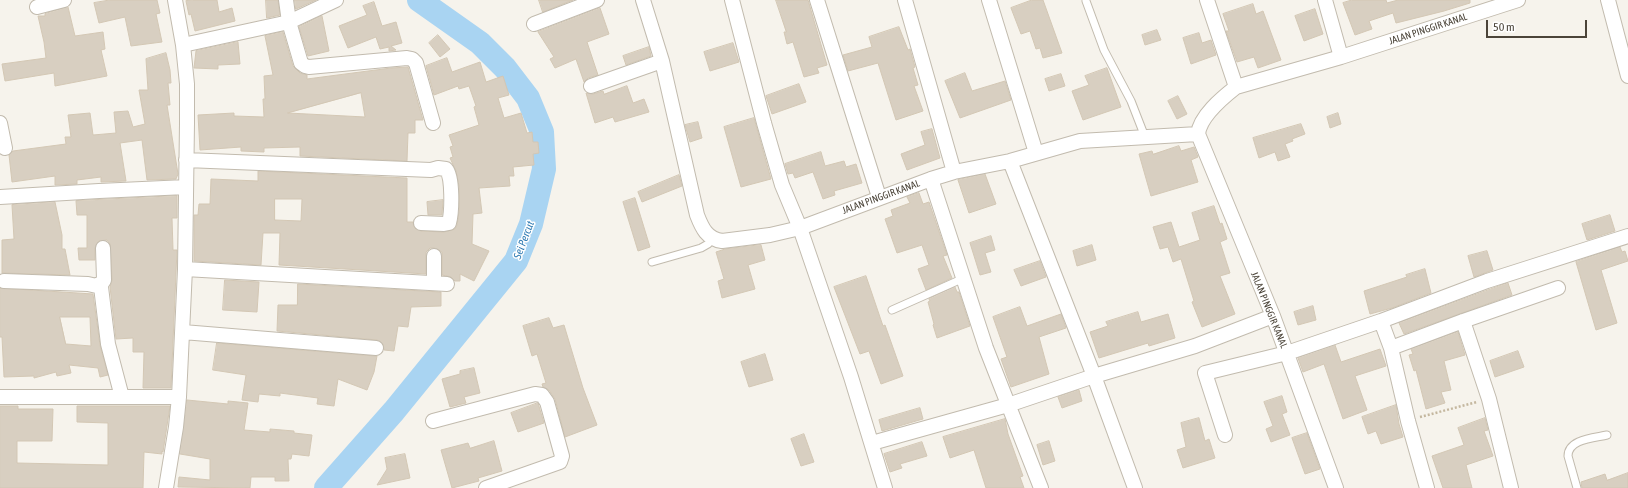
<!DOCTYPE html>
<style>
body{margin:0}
#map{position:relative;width:1628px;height:488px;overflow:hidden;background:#f6f3ec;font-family:"Asap Condensed",sans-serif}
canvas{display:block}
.scale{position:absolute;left:1486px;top:20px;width:101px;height:18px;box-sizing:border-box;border:2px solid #4b4439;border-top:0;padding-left:5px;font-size:12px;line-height:14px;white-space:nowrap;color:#4b4439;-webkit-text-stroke:3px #fff;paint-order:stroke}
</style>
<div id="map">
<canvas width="1628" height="488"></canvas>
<div class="scale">50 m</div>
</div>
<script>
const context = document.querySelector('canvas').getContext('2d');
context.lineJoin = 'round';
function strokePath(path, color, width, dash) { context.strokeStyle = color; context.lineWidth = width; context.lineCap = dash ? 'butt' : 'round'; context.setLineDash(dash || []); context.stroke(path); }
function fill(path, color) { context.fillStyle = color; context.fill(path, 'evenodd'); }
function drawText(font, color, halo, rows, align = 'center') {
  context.font = font + ' "Asap Condensed",sans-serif'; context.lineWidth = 3; context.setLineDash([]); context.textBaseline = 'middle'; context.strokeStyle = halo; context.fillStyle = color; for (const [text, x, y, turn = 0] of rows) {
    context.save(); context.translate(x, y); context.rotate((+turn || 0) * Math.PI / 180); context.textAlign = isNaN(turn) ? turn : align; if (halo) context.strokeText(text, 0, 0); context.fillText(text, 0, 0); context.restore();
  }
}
const river = new Path2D(`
 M 326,488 L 394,411 L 516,261 L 531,224 L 544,169 L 542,132 L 528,98 L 505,68 L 480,43 L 419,0`);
const building = new Path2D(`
 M 110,0 L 157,0 L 160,13 L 156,14 L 162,42 L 131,46 L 125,17 L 99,23 L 94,3 Z
 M 193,0 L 217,0 L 219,12 L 232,8 L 235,21 L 195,31 L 191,14 L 189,15 L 186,1 Z
 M 266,0 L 278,0 L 280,15 L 267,18 Z
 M 295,0 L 316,0 L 296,9 Z
 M 539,0 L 573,0 L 543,12 Z
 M 776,0 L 808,0 L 827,65 L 817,68 L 819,73 L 804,77 L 793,42 L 787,44 L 784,32 L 786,32 Z
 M 1032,0 L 1043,0 L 1062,53 L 1043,58 L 1040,48 L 1036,49 L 1030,31 L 1021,34 L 1011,8 Z
 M 1352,0 L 1386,0 L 1387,3 L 1398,0 L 1470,0 L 1470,3 L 1444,11 L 1396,23 L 1393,13 L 1369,21 L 1372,29 L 1355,35 L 1343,3 Z
 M 374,2 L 382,26 L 396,22 L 402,43 L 391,46 L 396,50 L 389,51 L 389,47 L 380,49 L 376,37 L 348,48 L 339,26 L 367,15 L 363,6 Z
 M 1253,4 L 1256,14 L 1263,11 L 1281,60 L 1258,68 L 1254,57 L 1237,62 L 1226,31 L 1229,31 L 1223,14 Z
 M 68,7 L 75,36 L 103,32 L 105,49 L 101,50 L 107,76 L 55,86 L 54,73 L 5,81 L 2,64 L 46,58 L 44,42 L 38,16 L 45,16 L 45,14 Z
 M 600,8 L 609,34 L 587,42 L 598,75 L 588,78 L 584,82 L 576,59 L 555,68 L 550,59 L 554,57 L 538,32 Z
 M 1315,9 L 1323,34 L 1304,41 L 1295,16 Z
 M 322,16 L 329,51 L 308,56 L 299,27 Z
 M 899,27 L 908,50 L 910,49 L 915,67 L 913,68 L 918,85 L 914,86 L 923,111 L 896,120 L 878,63 L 848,71 L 843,55 L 872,47 L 869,37 Z
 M 1157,30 L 1161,40 L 1145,45 L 1142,35 Z
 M 283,32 L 293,66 L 300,73 L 307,75 L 307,79 L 391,68 L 408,67 L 423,120 L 415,120 L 415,133 L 408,133 L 407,161 L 300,156 L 300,147 L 264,148 L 264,152 L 241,151 L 241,147 L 200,150 L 198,115 L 234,113 L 234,116 L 264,117 L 263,99 L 265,99 L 264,76 L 273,75 L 265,36 ZM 361,93 L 365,117 L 288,113 Z
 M 1199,33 L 1202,43 L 1211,40 L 1216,55 L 1191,64 L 1183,38 Z
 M 438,35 L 450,49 L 440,57 L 429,43 Z
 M 238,42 L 240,64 L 218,65 L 218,69 L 194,68 L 196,51 Z
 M 733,43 L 739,62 L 710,71 L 704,52 Z
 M 649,47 L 651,56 L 626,65 L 623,56 Z
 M 166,53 L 170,70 L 171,83 L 168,83 L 170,105 L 167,105 L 178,174 L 176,179 L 147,180 L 142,140 L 120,143 L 126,181 L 101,182 L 101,177 L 77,180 L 77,184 L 55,185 L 55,176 L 12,182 L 9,155 L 13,151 L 66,144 L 65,137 L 71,137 L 68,115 L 90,113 L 93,135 L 116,133 L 114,112 L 128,111 L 133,127 L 145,124 L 139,90 L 148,90 L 146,59 Z
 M 447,58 L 452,72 L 480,62 L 486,82 L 503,76 L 509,95 L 498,98 L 504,118 L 521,113 L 527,133 L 532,132 L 533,142 L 538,142 L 539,153 L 533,154 L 534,165 L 513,167 L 514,176 L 509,176 L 510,186 L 479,188 L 482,213 L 473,214 L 472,244 L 489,251 L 474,281 L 460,274 L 460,281 L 455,281 L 451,277 L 442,275 L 442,252 L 434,248 L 430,248 L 426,252 L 426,274 L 279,265 L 280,233 L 263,233 L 261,265 L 194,261 L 194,215 L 198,215 L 199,204 L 210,204 L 211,179 L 258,181 L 258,171 L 407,178 L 407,222 L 413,222 L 414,227 L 421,231 L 444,232 L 455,229 L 457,225 L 459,212 L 459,186 L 456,171 L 450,158 L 453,157 L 450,147 L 453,146 L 449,135 L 479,125 L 474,107 L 476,106 L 469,86 L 459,89 L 458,86 L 434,95 L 426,66 ZM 275,199 L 302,199 L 301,221 L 275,220 Z
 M 1107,68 L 1121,107 L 1083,120 L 1072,91 L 1089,85 L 1085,76 Z
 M 965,73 L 972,91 L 1005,81 L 1011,100 L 960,118 L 945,81 Z
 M 1061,74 L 1065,86 L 1049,91 L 1045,79 Z
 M 799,84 L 806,102 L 772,114 L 766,96 Z
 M 627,86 L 633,103 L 644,99 L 649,112 L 615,122 L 613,117 L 595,123 L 586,93 L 593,94 L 603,91 L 604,94 Z
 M 1178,96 L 1187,114 L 1177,119 L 1168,101 Z
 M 1338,113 L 1341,124 L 1330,128 L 1327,117 Z
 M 754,118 L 771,179 L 741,187 L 724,127 Z
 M 698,122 L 702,138 L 690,142 L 685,125 Z
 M 1301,124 L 1305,134 L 1292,139 L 1293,141 L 1285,144 L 1290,157 L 1278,161 L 1275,152 L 1259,158 L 1253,138 Z
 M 932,129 L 940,158 L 907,170 L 901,154 L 925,145 L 921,132 Z
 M 1179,146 L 1181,151 L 1194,147 L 1198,157 L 1191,160 L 1198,182 L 1151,196 L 1139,154 L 1152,151 L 1153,154 Z
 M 821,152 L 825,166 L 844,161 L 846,167 L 856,164 L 862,183 L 834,191 L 835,195 L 823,199 L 813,172 L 795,178 L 793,173 L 788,174 L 785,164 Z
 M 985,174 L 996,204 L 969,213 L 958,180 Z
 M 679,175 L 682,186 L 642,202 L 638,192 Z
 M 919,193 L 923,204 L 929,202 L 947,255 L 943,256 L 952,278 L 926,290 L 918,269 L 929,265 L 922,245 L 897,253 L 885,219 L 893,216 L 891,210 L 910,203 L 907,197 Z
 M 177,196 L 177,218 L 172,218 L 173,250 L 177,250 L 171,388 L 143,388 L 144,352 L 133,352 L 133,338 L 116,339 L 110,287 L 112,280 L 110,244 L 107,240 L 99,241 L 95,248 L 95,260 L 79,260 L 78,248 L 87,248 L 87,215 L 77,215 L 76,201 Z
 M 635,198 L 650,247 L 638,251 L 623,202 Z
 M 443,200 L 442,215 L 428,215 L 427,202 Z
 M 55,202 L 62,235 L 62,249 L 65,249 L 70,275 L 2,273 L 2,240 L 14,239 L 12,205 Z
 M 1214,206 L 1220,224 L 1222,223 L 1227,239 L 1220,242 L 1230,273 L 1220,276 L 1235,314 L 1202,327 L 1192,302 L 1194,301 L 1181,259 L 1173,262 L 1168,247 L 1160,249 L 1153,227 L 1171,222 L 1179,247 L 1200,240 L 1192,213 Z
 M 1610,215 L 1615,231 L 1587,240 L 1582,224 Z
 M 991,236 L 995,250 L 985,253 L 991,272 L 980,275 L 970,243 Z
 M 761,245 L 765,260 L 748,265 L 755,289 L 722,298 L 718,281 L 724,279 L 716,252 L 725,249 Z
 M 1092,245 L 1096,260 L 1077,266 L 1073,251 Z
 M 1620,247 L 1622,252 L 1625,251 L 1628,261 L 1601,270 L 1617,323 L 1596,330 L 1576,262 Z
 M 1487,251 L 1493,270 L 1474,277 L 1468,256 Z
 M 1040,261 L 1046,277 L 1021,286 L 1014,270 Z
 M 1425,269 L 1431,293 L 1392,308 L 1370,314 L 1364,291 L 1407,277 L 1406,275 Z
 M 866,276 L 883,326 L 885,325 L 903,376 L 881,384 L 869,351 L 860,354 L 834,287 Z
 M 225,280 L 259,282 L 257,312 L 223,310 Z
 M 1508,283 L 1512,295 L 1404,334 L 1399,323 Z
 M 298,284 L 441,292 L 441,306 L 411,307 L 408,327 L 398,326 L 394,351 L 384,350 L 383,344 L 377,340 L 277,331 L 278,305 L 297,305 Z
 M 955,287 L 957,292 L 959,292 L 970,326 L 937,338 L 933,325 L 934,324 L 928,302 L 930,301 L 929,299 Z
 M 0,288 L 93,294 L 100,345 L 108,375 L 100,377 L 98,368 L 69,365 L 71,373 L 57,376 L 56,372 L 34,378 L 34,376 L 4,377 L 2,337 L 0,337 ZM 60,317 L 90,317 L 91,346 L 66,344 Z
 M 1313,306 L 1316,320 L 1298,325 L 1294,312 Z
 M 1020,307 L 1027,326 L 1061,314 L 1066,328 L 1039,337 L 1049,374 L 1011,387 L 1001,359 L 1007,357 L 993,317 Z
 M 1138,312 L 1141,322 L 1168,314 L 1175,338 L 1149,346 L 1148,343 L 1099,358 L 1090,332 L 1108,326 L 1106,322 Z
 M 549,318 L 553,328 L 564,325 L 583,388 L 597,425 L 565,437 L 555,399 L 549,390 L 543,387 L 542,384 L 546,383 L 537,354 L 532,356 L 523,326 Z
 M 1458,332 L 1465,355 L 1444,361 L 1451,390 L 1441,392 L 1445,403 L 1426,409 L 1416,370 L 1414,371 L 1409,355 L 1413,354 L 1411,349 Z
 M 217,343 L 375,356 L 377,356 L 374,372 L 367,390 L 338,379 L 334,406 L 317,404 L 318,398 L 280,393 L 280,396 L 259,394 L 258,402 L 242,400 L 246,375 L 213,370 Z
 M 1335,345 L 1341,362 L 1380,349 L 1386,366 L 1355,376 L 1367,410 L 1343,419 L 1324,364 L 1303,372 L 1298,358 Z
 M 1518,351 L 1524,367 L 1495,377 L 1490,361 Z
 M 765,354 L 773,380 L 749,387 L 741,362 Z
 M 474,368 L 480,393 L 464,397 L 466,403 L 450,407 L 442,379 L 460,374 L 460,371 Z
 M 1079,390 L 1082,401 L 1062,408 L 1058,397 Z
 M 1282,396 L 1287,412 L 1282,414 L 1290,435 L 1271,442 L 1266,429 L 1273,426 L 1264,402 Z
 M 187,400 L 228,404 L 228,401 L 248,403 L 244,430 L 270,432 L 270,429 L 294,431 L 294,433 L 312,435 L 309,456 L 292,454 L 291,459 L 288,459 L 289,481 L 275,481 L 275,477 L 251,477 L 250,488 L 178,487 L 179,477 L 210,480 L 210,459 L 180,454 Z
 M 538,403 L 544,423 L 518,432 L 511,413 Z
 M 1396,405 L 1399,424 L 1403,437 L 1381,444 L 1376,431 L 1368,434 L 1362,417 Z
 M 0,406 L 18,406 L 18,409 L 53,409 L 52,441 L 17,441 L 17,463 L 108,465 L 108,423 L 77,422 L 77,406 L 170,406 L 163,452 L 162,451 L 162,454 L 144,452 L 143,488 L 0,488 Z
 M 920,408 L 923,419 L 882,431 L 879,420 Z
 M 1199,418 L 1205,441 L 1209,439 L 1215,458 L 1183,468 L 1177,450 L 1186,447 L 1181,423 Z
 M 1485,418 L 1488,430 L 1484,431 L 1493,456 L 1466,465 L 1472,488 L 1443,488 L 1432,456 L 1464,445 L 1458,428 Z
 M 1005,419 L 1008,434 L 1023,476 L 1020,477 L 1024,488 L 986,488 L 974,450 L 950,458 L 943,437 Z
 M 1307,433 L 1320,469 L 1305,474 L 1292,438 Z
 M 804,434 L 814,462 L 801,466 L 791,439 Z
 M 494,441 L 502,471 L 478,478 L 479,481 L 452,488 L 441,450 L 468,443 L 470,448 Z
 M 1049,441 L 1055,461 L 1043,465 L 1037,445 Z
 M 922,442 L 927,456 L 900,464 L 902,468 L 890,472 L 884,454 Z
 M 405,454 L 410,478 L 377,485 L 387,469 L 385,458 Z
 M 1628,473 L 1628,488 L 1582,488 L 1581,482 L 1605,474 L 1607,480 Z`);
const path = new Path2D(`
 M 1420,417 L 1477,402`);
const lane = new Path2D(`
 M 1086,1 L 1104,50 L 1131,101 L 1145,137
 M 652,262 L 701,248 L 708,244 L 713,239
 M 892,310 L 964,278
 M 1577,488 L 1568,456 C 1568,439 1594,438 1607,435`);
const street = new Path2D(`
 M 286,0 L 289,22 L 301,63 L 305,66 L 309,67 L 407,58 L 412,59 L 416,63 L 433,123
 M 643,0 L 662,61 L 697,215 C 702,228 707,239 722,241 L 770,235 L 800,228 L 931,179 L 954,172 L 1010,161 L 1080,141 L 1198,134
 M 732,0 L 764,123 L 782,185 L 800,228 L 851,377 L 885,488
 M 817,0 L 879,197
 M 905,0 L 954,172
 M 989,0 L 1036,153
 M 1207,0 L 1236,87
 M 1325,0 L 1341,57
 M 1608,0 L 1628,76
 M 37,7 L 64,0
 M 534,24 L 597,0
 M 183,45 L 289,22 L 336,0
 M 591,86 L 662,61
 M 0,123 L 5,148
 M 186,160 L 431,170 L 438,168 L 446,169 C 453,177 452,212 449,223 L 444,224 L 421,223
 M 1010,161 L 1094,376 L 1135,488
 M 931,179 L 986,348 L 1041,488
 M 0,197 L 99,191 L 186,187
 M 434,256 L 434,283
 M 185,269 L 447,284
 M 4,281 L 88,284 L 101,287 L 108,344 L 122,397
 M 97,285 L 102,283 L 104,280 L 103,248
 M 1381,321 L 1391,348 L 1408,421 L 1427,488
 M 1463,321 L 1489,399 L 1511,488
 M 183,332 L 376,348
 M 1391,348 L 1463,321 L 1558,288
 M 0,397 L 179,397 L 185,269 L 187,123 L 187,84 L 183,45 L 175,0
 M 433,421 L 535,394 L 542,395 L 547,402 L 562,456 L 560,462 L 486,488
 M 1225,435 L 1205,373 L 1287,353 L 1381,321 L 1487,281 L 1628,236
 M 872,443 L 1008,405 L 1094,376 L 1195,346 L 1273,316
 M 166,488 L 176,427 L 179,397
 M 1336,488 L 1273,316 L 1198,134 C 1200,116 1222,98 1236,87 L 1341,57 L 1518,0`);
const streetNames = [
 ["JALAN PINGGIR KANAL",1428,29,-18],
 ["JALAN PINGGIR KANAL",881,197,-20],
 ["JALAN PINGGIR KANAL",1269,310,68]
];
const waterNames = [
 ["Sei Percut",524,240,-69]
];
strokePath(river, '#a9d4f2', 24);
fill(building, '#d8cfc1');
strokePath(building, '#d3c7b4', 1);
strokePath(lane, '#c2bbae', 9);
strokePath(street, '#c2bbae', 16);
strokePath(path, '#c4b79f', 2.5, [2, 2]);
strokePath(lane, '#fff', 7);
strokePath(street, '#fff', 14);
drawText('10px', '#4b4439', '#fff', streetNames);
drawText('italic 11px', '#2e7ab2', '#fff', waterNames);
</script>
